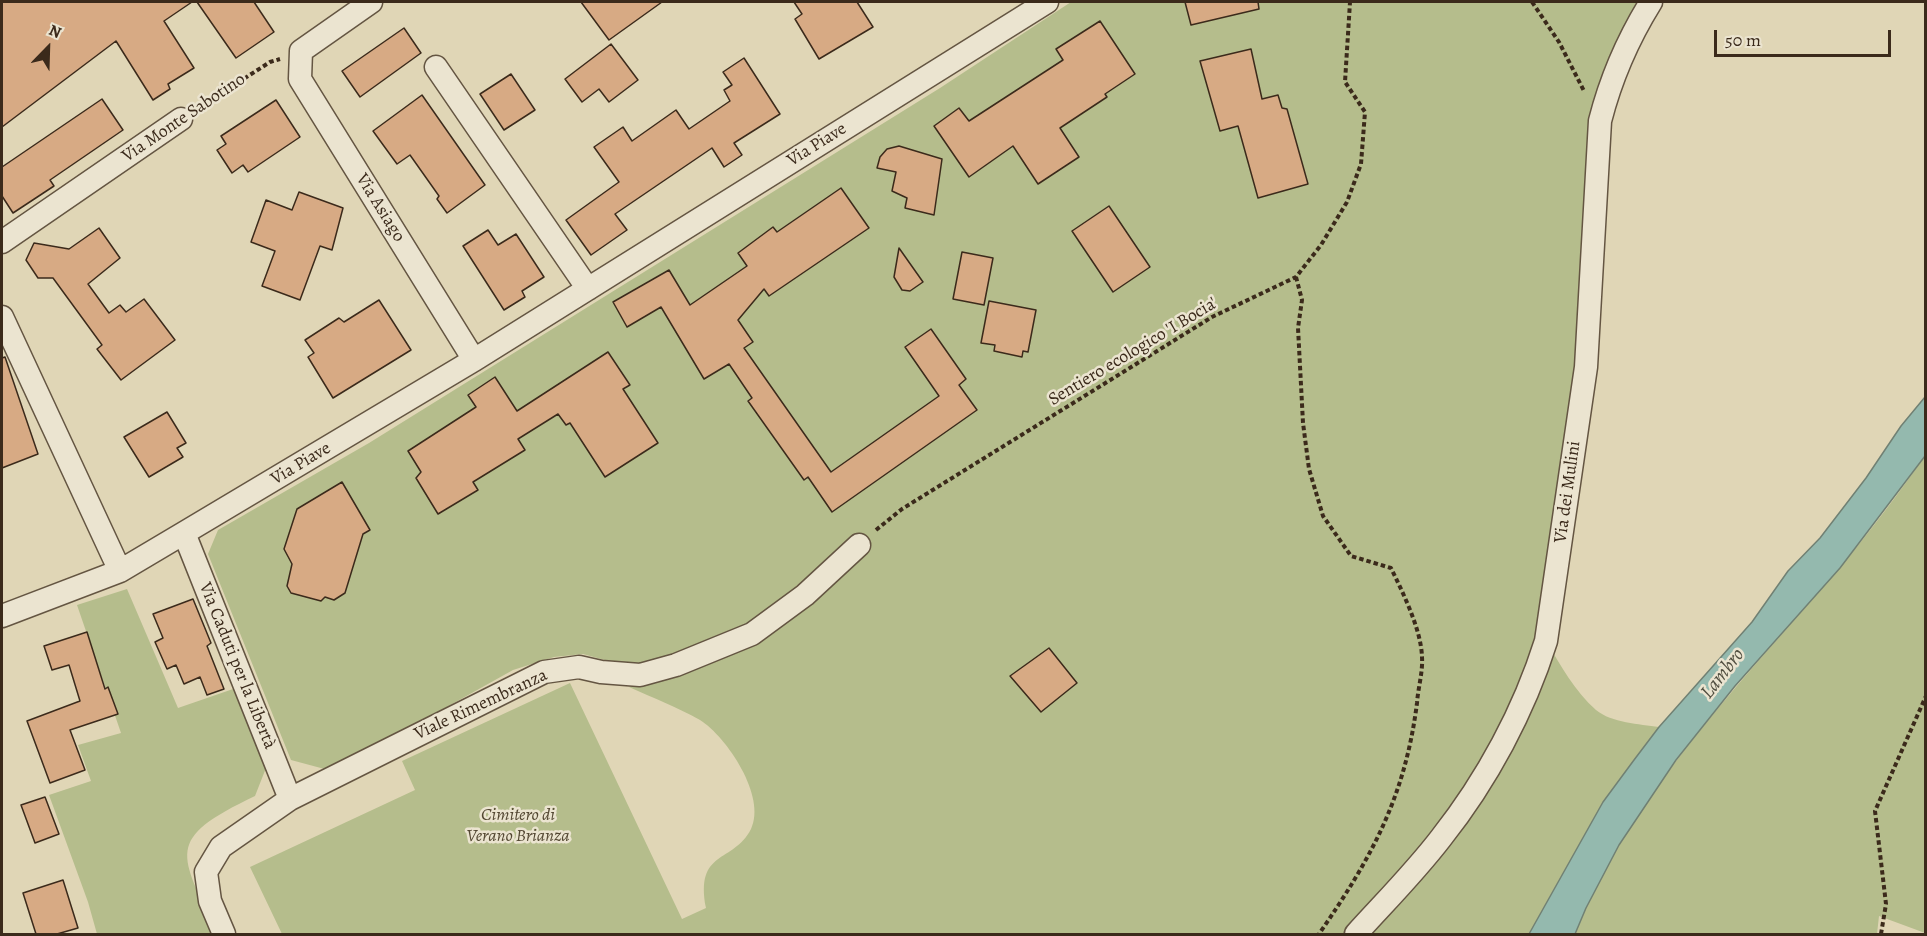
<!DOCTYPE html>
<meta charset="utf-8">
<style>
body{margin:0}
#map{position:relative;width:1927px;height:936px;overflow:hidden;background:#e0d6b6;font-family:Alegreya,serif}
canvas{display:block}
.frame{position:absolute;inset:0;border:3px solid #3b2a1b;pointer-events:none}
.north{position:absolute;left:18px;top:18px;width:60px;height:60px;-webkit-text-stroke:4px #ebe4d0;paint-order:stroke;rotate:23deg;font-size:16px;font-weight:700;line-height:24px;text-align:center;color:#3b2a1b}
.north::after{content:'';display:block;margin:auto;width:21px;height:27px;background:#3b2a1b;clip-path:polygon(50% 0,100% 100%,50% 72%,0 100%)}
.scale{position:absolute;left:1714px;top:30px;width:177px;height:27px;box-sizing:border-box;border:3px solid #3b2a1b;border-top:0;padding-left:8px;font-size:18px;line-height:21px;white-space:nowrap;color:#3b2a1b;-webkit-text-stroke:4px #ebe4d0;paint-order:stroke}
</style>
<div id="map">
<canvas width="1927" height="936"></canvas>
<div class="frame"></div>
<div class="north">N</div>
<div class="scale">50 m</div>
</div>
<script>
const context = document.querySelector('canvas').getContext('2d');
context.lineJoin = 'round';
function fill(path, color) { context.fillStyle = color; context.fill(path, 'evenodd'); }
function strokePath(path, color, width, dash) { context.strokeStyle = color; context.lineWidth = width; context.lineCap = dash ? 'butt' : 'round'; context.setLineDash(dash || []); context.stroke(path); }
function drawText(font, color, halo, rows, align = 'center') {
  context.font = font + ' Alegreya,serif'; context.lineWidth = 5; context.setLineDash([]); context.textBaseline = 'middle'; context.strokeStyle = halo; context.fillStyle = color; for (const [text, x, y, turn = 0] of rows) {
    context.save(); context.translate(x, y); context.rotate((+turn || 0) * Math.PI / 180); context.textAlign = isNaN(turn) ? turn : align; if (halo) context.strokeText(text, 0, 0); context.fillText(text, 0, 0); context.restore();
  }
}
const green = new Path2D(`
 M 1071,2 L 1651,2 L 1610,83 L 1595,245 L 1546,641 C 1560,664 1575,692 1596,710 C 1612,723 1639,724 1659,727 L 1603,802 L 1529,934 L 282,934 L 250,867 L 415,790 L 402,761 L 570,683 L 682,919 L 706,908 C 695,849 733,864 751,829 C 767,797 727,737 700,720 C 677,707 653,698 629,687 L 703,663 L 784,598 L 746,624 L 655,662 L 619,664 L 583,654 L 554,657 L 513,670 L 332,771 L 291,760 L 208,554 L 218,530 L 369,443 L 940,88 Z
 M 1925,456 L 1925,933 L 1879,916 L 1877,934 L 1575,934 C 1632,791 1742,683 1839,568 C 1870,532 1898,494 1925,456 Z
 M 127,589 L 178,708 L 236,688 L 266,768 L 255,796 C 163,840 180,852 217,934 L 97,934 L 88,902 L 49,795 L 91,781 L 78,745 L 121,733 L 77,605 Z`);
const water = new Path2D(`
 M 1925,397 L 1925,456 L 1840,568 L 1735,686 L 1676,760 L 1619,845 L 1586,908 L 1575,934 L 1529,934 L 1603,802 L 1634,760 L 1659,727 L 1752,622 L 1788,571 L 1820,538 L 1866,478 L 1901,426 Z`);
const building = new Path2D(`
 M 2,2 L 192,2 L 164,21 L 194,68 L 168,84 L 170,89 L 153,100 L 116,41 L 2,127 Z
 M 197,2 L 254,2 L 274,32 L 236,58 Z
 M 581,2 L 662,2 L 609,40 Z
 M 794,2 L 857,2 L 873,27 L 819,59 L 795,19 L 802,14 Z
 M 1185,2 L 1258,2 L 1259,9 L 1191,25 Z
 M 1100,21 L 1135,74 L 1105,94 L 1107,97 L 1060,128 L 1079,157 L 1038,184 L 1013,146 L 969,177 L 934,126 L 959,108 L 969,121 L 1063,60 L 1056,49 Z
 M 404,28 L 421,53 L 360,97 L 342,71 Z
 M 611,44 L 638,80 L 609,102 L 599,89 L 582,102 L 565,79 Z
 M 1251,49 L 1262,99 L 1278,95 L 1282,108 L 1287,109 L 1308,184 L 1258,198 L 1238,126 L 1220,131 L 1200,61 Z
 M 744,58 L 780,114 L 734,143 L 742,155 L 724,167 L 712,148 L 615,214 L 627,230 L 591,255 L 566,220 L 619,182 L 594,147 L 623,127 L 632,141 L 676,110 L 689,129 L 730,101 L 724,90 L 732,85 L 723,72 Z
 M 511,74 L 535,110 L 504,130 L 480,94 Z
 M 422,95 L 485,185 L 447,213 L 437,199 L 439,196 L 410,155 L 397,164 L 373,131 Z
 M 102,99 L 123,130 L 50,180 L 54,186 L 13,213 L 2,196 L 2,167 Z
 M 276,100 L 300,137 L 248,172 L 243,165 L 232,173 L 217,150 L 226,144 L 221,136 Z
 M 899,146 L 942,159 L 934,215 L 905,208 L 907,198 L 892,191 L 896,172 L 877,168 L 880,157 L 887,149 Z
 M 841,188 L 869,228 L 769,296 L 764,289 L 738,320 L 753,342 L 744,348 L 831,472 L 939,396 L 905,347 L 931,329 L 966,379 L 959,385 L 977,410 L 832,512 L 808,477 L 804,480 L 748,401 L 752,398 L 729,364 L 704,379 L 661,307 L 627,327 L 613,302 L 669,270 L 690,305 L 747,266 L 738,253 L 773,227 L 777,232 Z
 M 299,192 L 343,208 L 332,250 L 320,246 L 300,300 L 262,286 L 275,251 L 251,242 L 266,200 L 292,210 Z
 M 1109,206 L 1150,267 L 1113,292 L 1072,231 Z
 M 99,228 L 120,258 L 88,284 L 109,313 L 120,305 L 126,312 L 144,299 L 175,340 L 121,380 L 97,349 L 102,345 L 53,278 L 38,278 L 26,260 L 34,243 L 69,249 Z
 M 488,230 L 498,245 L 516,234 L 544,277 L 522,291 L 525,297 L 504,310 L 463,246 Z
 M 899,248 L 923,282 L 910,291 L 902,290 L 894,277 Z
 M 962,252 L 993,258 L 984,305 L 953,299 Z
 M 379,300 L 411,350 L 333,398 L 308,357 L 314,353 L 305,340 L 339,318 L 344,322 Z
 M 989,301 L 1036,310 L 1028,352 L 1023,351 L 1022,357 L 994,351 L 995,345 L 981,343 Z
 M 608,352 L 630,385 L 623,389 L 658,443 L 605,477 L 570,423 L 566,425 L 558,414 L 518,439 L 525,450 L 473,482 L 478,490 L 438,514 L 416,478 L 421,472 L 408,451 L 476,407 L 468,395 L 495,377 L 517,411 Z
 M 5,357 L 38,454 L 2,468 L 2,358 Z
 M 167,412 L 186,443 L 177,448 L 183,457 L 149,477 L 124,437 Z
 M 342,482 L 370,530 L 363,534 L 345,593 L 334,600 L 325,597 L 321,601 L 291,593 L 287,586 L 292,564 L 284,549 L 297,509 Z
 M 193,599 L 211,643 L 207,646 L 224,689 L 207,695 L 200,677 L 184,684 L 176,665 L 167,669 L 155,642 L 163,638 L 153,614 Z
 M 87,632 L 105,689 L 108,687 L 118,714 L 70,730 L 85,770 L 50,783 L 27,721 L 80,701 L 69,665 L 52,670 L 44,646 Z
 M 1049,648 L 1077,683 L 1041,712 L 1010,676 Z
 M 45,797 L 59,834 L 35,843 L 21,805 Z
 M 63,880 L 78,928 L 57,934 L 36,934 L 23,893 Z`);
const path = new Path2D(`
 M 1532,2 L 1559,42 L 1584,91
 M 200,107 L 270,62 L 280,59
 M 1296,277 L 1302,300 L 1298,328 L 1303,423 L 1309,469 L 1323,516 L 1351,556 L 1391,568 C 1403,593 1421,629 1422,657 C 1423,672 1418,688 1417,703 C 1405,797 1372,857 1319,934
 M 876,530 L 902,509 L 1212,317 L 1296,277 L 1321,245 L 1347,202 L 1361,164 L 1365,112 L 1345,82 L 1350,2
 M 1881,934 L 1886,904 L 1875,811 L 1926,696`);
const street = new Path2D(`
 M 371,2 L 301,51 L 300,79 L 474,360
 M 436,67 L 588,289
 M 2,242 L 181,119
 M 2,317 L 120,571
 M 184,533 L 290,799
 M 2,616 L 120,571 L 184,533 L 474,360 L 1047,2
 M 224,934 L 210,901 L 206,872 L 221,847 L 290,799 L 544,672 L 579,667 L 601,672 L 640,675 L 676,665 L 752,634 L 805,595 L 859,545
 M 1356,934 C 1384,903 1415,872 1441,838 C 1487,780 1524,711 1546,641 L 1586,367 L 1600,121 C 1611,78 1628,39 1651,2`);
const streetNames = [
 ["Via Monte Sabotino",184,118,-34],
 ["Via Piave",817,145,-32],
 ["Via Asiago",380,208,58],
 ["Sentiero ecologico 'I Bocia'",1133,352,-31],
 ["Via Piave",301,464,-31],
 ["Via dei Mulini",1568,492,-82],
 ["Via Caduti per la Libertà",237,666,68],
 ["Viale Rimembranza",481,705,-25]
];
const parkNames = [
 ["Cimitero di",518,816],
 ["Verano Brianza",518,837]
];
const waterNames = [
 ["Lambro",1723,674,-52]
];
fill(green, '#b5bd8c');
fill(water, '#94b9ae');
strokePath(water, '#708073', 1.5);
fill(building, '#d7aa84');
strokePath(building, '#3b2a1b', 1.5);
strokePath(street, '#645542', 25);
strokePath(path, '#3b2a1b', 4, [4.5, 3]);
strokePath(street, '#ebe4d0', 22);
drawText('18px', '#3b2a1b', '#ebe4d0', streetNames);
drawText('italic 18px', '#534732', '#ebe4d0', parkNames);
drawText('italic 20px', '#514e40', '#ebe4d0', waterNames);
</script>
